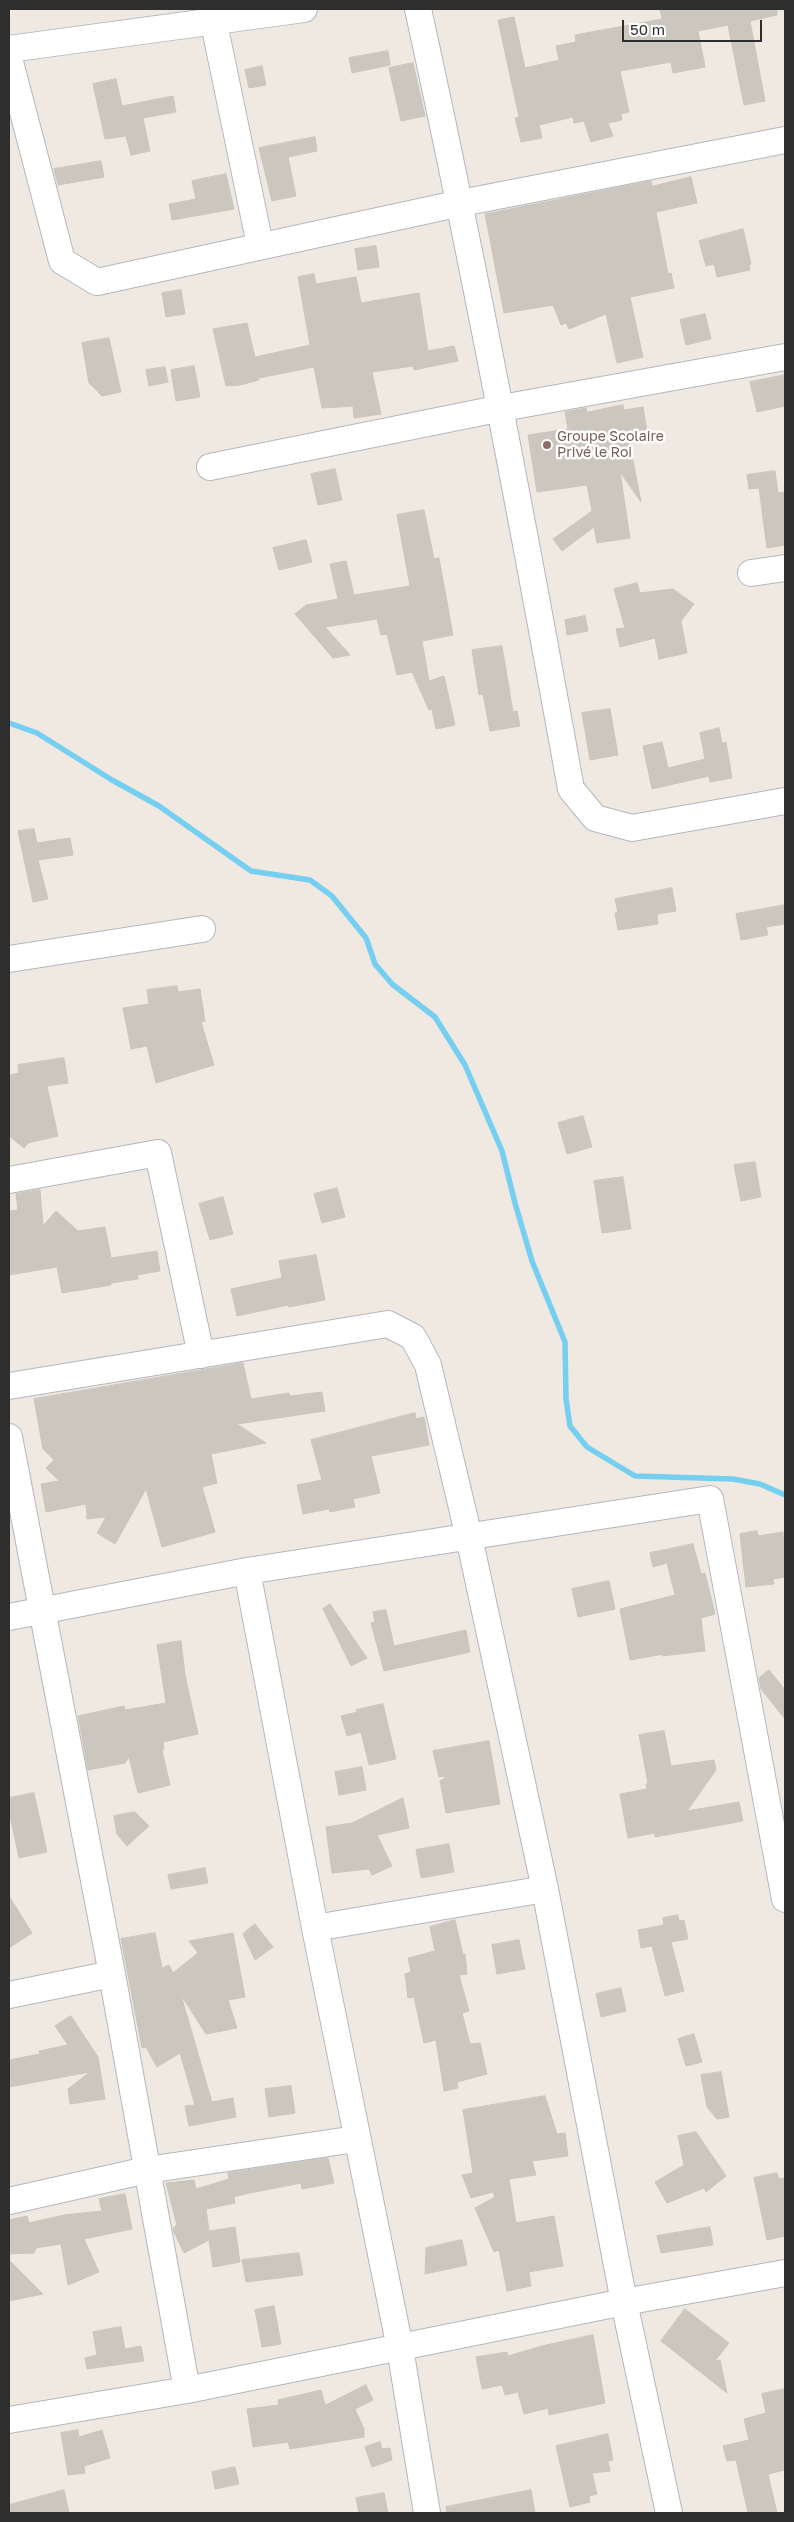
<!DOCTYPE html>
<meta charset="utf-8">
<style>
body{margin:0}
#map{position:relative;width:794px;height:2522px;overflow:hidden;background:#efe9e1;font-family:"Golos Text",sans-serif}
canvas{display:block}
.frame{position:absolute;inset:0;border:10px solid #2e2e2e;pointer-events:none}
.scale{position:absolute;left:622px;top:20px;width:140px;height:22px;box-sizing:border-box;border:2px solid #2e2e2e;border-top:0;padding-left:6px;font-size:15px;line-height:18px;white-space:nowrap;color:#2e2e2e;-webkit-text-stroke:4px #fff;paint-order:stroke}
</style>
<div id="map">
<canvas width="794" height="2522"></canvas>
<div class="frame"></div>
<div class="scale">50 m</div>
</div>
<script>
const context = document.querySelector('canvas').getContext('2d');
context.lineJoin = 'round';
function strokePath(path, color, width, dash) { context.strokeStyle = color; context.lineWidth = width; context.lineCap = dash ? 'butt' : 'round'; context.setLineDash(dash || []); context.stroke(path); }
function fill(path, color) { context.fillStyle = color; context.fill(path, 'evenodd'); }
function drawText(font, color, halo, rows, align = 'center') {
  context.font = font + ' "Golos Text",sans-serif'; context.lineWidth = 5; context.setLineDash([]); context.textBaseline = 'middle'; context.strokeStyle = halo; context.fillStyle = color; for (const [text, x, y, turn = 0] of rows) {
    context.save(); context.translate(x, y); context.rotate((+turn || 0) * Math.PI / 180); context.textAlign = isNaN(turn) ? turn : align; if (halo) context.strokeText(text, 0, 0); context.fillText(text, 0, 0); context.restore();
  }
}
const stream = new Path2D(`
 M 9,723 L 37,733 L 112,780 L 159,806 L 251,871 L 310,880 L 332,896 L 366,938 L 375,964 L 392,984 L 435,1017 L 465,1065 L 502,1151 L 515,1203 L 532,1261 L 565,1342 L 566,1399 L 570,1426 L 587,1447 L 635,1476 L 733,1479 L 760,1484 L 785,1495`);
const building = new Path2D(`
 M 660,9 L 777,9 L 777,15 L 750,21 L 765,101 L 744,105 L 728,25 L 698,31 L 705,67 L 673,73 L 671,62 L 620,71 L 629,112 L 621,114 L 622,120 L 608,123 L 613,136 L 591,142 L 584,121 L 574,123 L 573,117 L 539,125 L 542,138 L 521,142 L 515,118 L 519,117 L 498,20 L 514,17 L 525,68 L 559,60 L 556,46 L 576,42 L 575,35 L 662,19 Z
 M 388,51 L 390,65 L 352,73 L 349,58 Z
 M 413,63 L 425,116 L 401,121 L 389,68 Z
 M 262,66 L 266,85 L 249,88 L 245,70 Z
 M 116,79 L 122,106 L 173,96 L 176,112 L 143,118 L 150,151 L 131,155 L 126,136 L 105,139 L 93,84 Z
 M 315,137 L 317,151 L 288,157 L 296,196 L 272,201 L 259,148 Z
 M 101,161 L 104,177 L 58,185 L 54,169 Z
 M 226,174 L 234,209 L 172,220 L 169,204 L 196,199 L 192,181 Z
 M 691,177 L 697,203 L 656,212 L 668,274 L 671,273 L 674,288 L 630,297 L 643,357 L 617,363 L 606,314 L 569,329 L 566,323 L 561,325 L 553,305 L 504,313 L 485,214 L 651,181 L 652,186 Z
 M 743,229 L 751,264 L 749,266 L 750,270 L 717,277 L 714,264 L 706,266 L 699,241 Z
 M 376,246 L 379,267 L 358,270 L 355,249 Z
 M 314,274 L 316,284 L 356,277 L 361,303 L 419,293 L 428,351 L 454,346 L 458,361 L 414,370 L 413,366 L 372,372 L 381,414 L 354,418 L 353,406 L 322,408 L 314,367 L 259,378 L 259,380 L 240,385 L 226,386 L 213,329 L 247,323 L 255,357 L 310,345 L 298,277 Z
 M 181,290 L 185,314 L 166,317 L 162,293 Z
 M 705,314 L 711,339 L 686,345 L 680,320 Z
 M 109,338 L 121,392 L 102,396 L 89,383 L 82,343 Z
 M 194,366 L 200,397 L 176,401 L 171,370 Z
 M 165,367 L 168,382 L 149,386 L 146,370 Z
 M 785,375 L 785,406 L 757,412 L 750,382 Z
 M 623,405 L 624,410 L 643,407 L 648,437 L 629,440 L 641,502 L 620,472 L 630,538 L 597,543 L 594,527 L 562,551 L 553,539 L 592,511 L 587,485 L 537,492 L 528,435 L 568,429 L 565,412 L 586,408 L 587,412 Z
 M 335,469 L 342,500 L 318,505 L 311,474 Z
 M 775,471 L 778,493 L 785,492 L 785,545 L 767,548 L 759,488 L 749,489 L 747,475 Z
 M 424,510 L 434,559 L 439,558 L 453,635 L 422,641 L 429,681 L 444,676 L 455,725 L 436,729 L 432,709 L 429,710 L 412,672 L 397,675 L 387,634 L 381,635 L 377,619 L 325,627 L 350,655 L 333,658 L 295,614 L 306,605 L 338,599 L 330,564 L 346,561 L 354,595 L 410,586 L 397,515 Z
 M 306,540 L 312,562 L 279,570 L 273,548 Z
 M 637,583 L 640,593 L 673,589 L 694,604 L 681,621 L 687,653 L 659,659 L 655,638 L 620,647 L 616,629 L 625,628 L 614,589 Z
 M 585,616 L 588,631 L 567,635 L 565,620 Z
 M 502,646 L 513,712 L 517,711 L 520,726 L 490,731 L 483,694 L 479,695 L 472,650 Z
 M 610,709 L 618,755 L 590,760 L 582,713 Z
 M 719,728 L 722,743 L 726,742 L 732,778 L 710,782 L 709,776 L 652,789 L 643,746 L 662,742 L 668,768 L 705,759 L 700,733 Z
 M 34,829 L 37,843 L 70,838 L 73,855 L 38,860 L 48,899 L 33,902 L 18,831 Z
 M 672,888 L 676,911 L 657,914 L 658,924 L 618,930 L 615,913 L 618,913 L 615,899 Z
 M 785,905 L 785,924 L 766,927 L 768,935 L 741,940 L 736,914 Z
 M 177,986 L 178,992 L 200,989 L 205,1021 L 201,1022 L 214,1065 L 156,1083 L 147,1046 L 131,1049 L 123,1008 L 149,1004 L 147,990 Z
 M 64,1058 L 68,1083 L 47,1086 L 58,1136 L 28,1143 L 24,1148 L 9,1136 L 9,1075 L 19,1073 L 18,1065 Z
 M 583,1116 L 592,1147 L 567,1154 L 558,1123 Z
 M 755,1162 L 761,1197 L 741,1201 L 734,1165 Z
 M 623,1177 L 631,1229 L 602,1233 L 594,1181 Z
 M 337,1188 L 345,1217 L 322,1223 L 314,1194 Z
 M 40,1190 L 43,1226 L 56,1211 L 78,1231 L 105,1227 L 111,1258 L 157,1251 L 160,1271 L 137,1275 L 138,1279 L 111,1283 L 111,1285 L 62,1293 L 57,1267 L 9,1275 L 9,1211 L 18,1210 L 16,1194 Z
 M 223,1197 L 233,1234 L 210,1240 L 199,1204 Z
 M 316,1255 L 325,1300 L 289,1307 L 288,1305 L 237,1316 L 231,1289 L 282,1278 L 279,1261 Z
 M 243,1363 L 251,1399 L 289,1393 L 290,1396 L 322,1392 L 325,1411 L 237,1424 L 266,1443 L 211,1454 L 217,1483 L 202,1487 L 215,1532 L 162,1547 L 146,1489 L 115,1544 L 97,1533 L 106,1517 L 87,1519 L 86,1504 L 46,1512 L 41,1484 L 59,1481 L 46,1468 L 54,1460 L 43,1449 L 34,1399 Z
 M 415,1413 L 416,1419 L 424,1417 L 429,1445 L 371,1456 L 380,1493 L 353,1499 L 355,1507 L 330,1512 L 329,1509 L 303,1514 L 297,1485 L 322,1480 L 311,1440 Z
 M 757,1531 L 758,1536 L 783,1532 L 785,1577 L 773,1579 L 774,1584 L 746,1587 L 740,1534 Z
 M 693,1544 L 701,1574 L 705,1573 L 715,1614 L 701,1618 L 705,1651 L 662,1656 L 664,1654 L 630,1660 L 620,1609 L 675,1595 L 667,1563 L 653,1567 L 650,1553 Z
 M 609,1581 L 615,1609 L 578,1617 L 572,1589 Z
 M 330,1604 L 367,1658 L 351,1666 L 323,1609 Z
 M 386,1610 L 394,1646 L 466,1630 L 470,1652 L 384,1671 L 371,1623 L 375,1622 L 373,1612 Z
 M 181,1641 L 185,1675 L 198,1734 L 163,1742 L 164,1749 L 162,1750 L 170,1785 L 138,1793 L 129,1757 L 125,1763 L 88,1770 L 78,1716 L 124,1706 L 125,1710 L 166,1703 L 157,1645 Z
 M 769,1670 L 785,1690 L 785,1719 L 761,1689 L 759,1678 Z
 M 383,1704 L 396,1759 L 369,1765 L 361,1732 L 347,1736 L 341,1716 L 357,1712 L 356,1710 Z
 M 664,1731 L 671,1766 L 714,1760 L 716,1770 L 687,1811 L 739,1802 L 743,1821 L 655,1837 L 655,1833 L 628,1838 L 620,1794 L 647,1789 L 646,1784 L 648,1783 L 639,1735 Z
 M 489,1741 L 500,1804 L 446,1813 L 440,1781 L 445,1778 L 445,1776 L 439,1777 L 433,1751 Z
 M 362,1767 L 366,1790 L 339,1795 L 335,1772 Z
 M 34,1793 L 47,1852 L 19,1858 L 9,1811 L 9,1798 Z
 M 403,1798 L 409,1828 L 377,1835 L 392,1866 L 372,1875 L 369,1869 L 332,1873 L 326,1827 L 352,1823 Z
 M 135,1812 L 149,1826 L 127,1846 L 117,1834 L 114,1816 Z
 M 449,1844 L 454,1872 L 421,1878 L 416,1850 Z
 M 205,1868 L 208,1883 L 171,1889 L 168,1875 Z
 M 9,1896 L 32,1933 L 9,1948 Z
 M 678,1915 L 679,1921 L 684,1920 L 688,1939 L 671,1942 L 684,1991 L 665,1996 L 652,1946 L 641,1948 L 638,1930 L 664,1925 L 663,1918 Z
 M 455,1920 L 463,1955 L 465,1954 L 467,1974 L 459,1975 L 469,2011 L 462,2013 L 470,2044 L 480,2043 L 487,2074 L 457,2082 L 458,2088 L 444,2091 L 436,2040 L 424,2043 L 414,1997 L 408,1998 L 405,1974 L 411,1972 L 408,1958 L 435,1951 L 430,1927 Z
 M 255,1924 L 273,1947 L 255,1960 L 243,1934 Z
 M 155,1933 L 162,1968 L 169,1965 L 173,1973 L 198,1953 L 189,1941 L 233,1933 L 245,1997 L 228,2000 L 237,2028 L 206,2034 L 181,1995 L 212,2102 L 233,2098 L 236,2117 L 189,2126 L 185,2106 L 195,2105 L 180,2053 L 157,2067 L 146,2047 L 142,2048 L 121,1939 Z
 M 519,1940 L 525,1969 L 497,1974 L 492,1945 Z
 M 621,1988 L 626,2011 L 601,2017 L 596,1994 Z
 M 71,2016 L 98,2057 L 105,2099 L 70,2104 L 68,2089 L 90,2072 L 9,2087 L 9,2060 L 40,2054 L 39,2051 L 68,2045 L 55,2026 Z
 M 694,2034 L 702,2062 L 686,2066 L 678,2039 Z
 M 721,2072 L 729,2117 L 717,2119 L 707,2107 L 701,2075 Z
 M 291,2086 L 295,2113 L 269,2117 L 265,2089 Z
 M 545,2096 L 557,2134 L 565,2133 L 568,2156 L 532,2161 L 536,2175 L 509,2179 L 516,2223 L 554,2216 L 563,2266 L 529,2272 L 531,2286 L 507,2291 L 499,2250 L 494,2252 L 475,2208 L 495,2197 L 493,2192 L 471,2198 L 462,2175 L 473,2173 L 463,2110 Z
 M 696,2132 L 726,2176 L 706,2192 L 704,2188 L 667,2203 L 655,2182 L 684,2165 L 678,2136 Z
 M 328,2158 L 334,2183 L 302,2189 L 301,2183 L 245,2194 L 234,2197 L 235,2203 L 206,2209 L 209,2231 L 235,2227 L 240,2262 L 213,2267 L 209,2240 L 184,2253 L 174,2232 L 173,2228 L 177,2225 L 166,2183 L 194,2180 L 196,2189 L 229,2179 L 228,2173 Z
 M 777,2173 L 779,2179 L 785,2178 L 785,2236 L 767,2240 L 754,2178 Z
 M 125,2194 L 132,2229 L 84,2239 L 99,2272 L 68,2285 L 61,2244 L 36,2248 L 34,2253 L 9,2254 L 9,2220 L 27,2216 L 29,2223 L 64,2215 L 102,2211 L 99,2199 Z
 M 710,2227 L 713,2245 L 661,2253 L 657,2236 Z
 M 462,2240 L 467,2265 L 425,2274 L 426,2248 Z
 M 299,2253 L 303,2275 L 246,2282 L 242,2260 Z
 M 9,2260 L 43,2294 L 9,2301 Z
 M 274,2306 L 281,2344 L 262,2347 L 255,2310 Z
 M 685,2309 L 729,2343 L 715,2361 L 720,2360 L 727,2393 L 661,2341 Z
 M 121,2327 L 125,2349 L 141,2346 L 144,2361 L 87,2369 L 85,2358 L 97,2355 L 93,2332 Z
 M 593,2335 L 605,2403 L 549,2415 L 548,2408 L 524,2414 L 518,2392 L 505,2395 L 502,2385 L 482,2389 L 476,2357 L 507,2352 L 508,2356 L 542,2346 Z
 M 366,2385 L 373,2400 L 355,2409 L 364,2429 L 364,2437 L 290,2449 L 288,2442 L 253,2447 L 247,2409 L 279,2405 L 278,2400 L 321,2390 L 325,2405 Z
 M 785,2389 L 785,2470 L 768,2474 L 777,2513 L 748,2513 L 736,2460 L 727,2461 L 723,2446 L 749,2440 L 744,2419 L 766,2413 L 762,2394 Z
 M 78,2430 L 79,2437 L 102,2430 L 110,2458 L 84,2466 L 85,2473 L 68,2475 L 61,2433 Z
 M 608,2434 L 613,2460 L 608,2461 L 610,2471 L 592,2473 L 597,2494 L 589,2496 L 590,2502 L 570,2507 L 556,2446 Z
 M 380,2442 L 382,2449 L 390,2448 L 392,2460 L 372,2467 L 365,2447 Z
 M 235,2467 L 239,2484 L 215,2489 L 212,2472 Z
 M 64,2490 L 69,2513 L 9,2513 L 9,2505 Z
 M 531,2490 L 535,2513 L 447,2513 L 446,2507 Z
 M 384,2493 L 388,2513 L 359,2513 L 356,2498 Z`);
const minor = new Path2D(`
 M 211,9 L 260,245
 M 418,9 C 475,268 524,528 571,789 L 595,818 L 632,828 L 785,801
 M 9,49 L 304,9
 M 9,58 L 62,261 L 97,282 L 461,203 L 785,140
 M 210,467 L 502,408 L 785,357
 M 751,573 L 785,568
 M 9,959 L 202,929
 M 9,1180 L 158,1153 L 201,1355
 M 9,1386 L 388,1324 L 413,1337 L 428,1365 L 469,1537 L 545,1889 L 624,2302 L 669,2513
 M 9,1437 L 112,1974 L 187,2390
 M 247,1571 L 315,1928 L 400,2348 L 427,2513
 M 9,1617 L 247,1571 L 710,1499 L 785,1899
 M 315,1928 L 545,1889
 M 9,1995 L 112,1974
 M 9,2201 L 147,2170 L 356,2139
 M 9,2420 L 187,2390 L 624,2302 L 785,2273`);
const markers = [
 [547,445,5,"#8d6e63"]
];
const educationNames = [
 ["Groupe Scolaire",557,437],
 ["Privé le Roi",557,453]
];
strokePath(stream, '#75cff0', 5.5);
fill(building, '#cbc7bf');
strokePath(building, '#cbc5ba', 1);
strokePath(minor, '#b4b7c1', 28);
strokePath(minor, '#fff', 26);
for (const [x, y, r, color] of markers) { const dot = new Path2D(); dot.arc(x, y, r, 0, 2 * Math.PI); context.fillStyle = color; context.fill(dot); strokePath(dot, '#fff', 2); }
drawText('14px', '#785e54', '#fff', educationNames, 'left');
</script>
